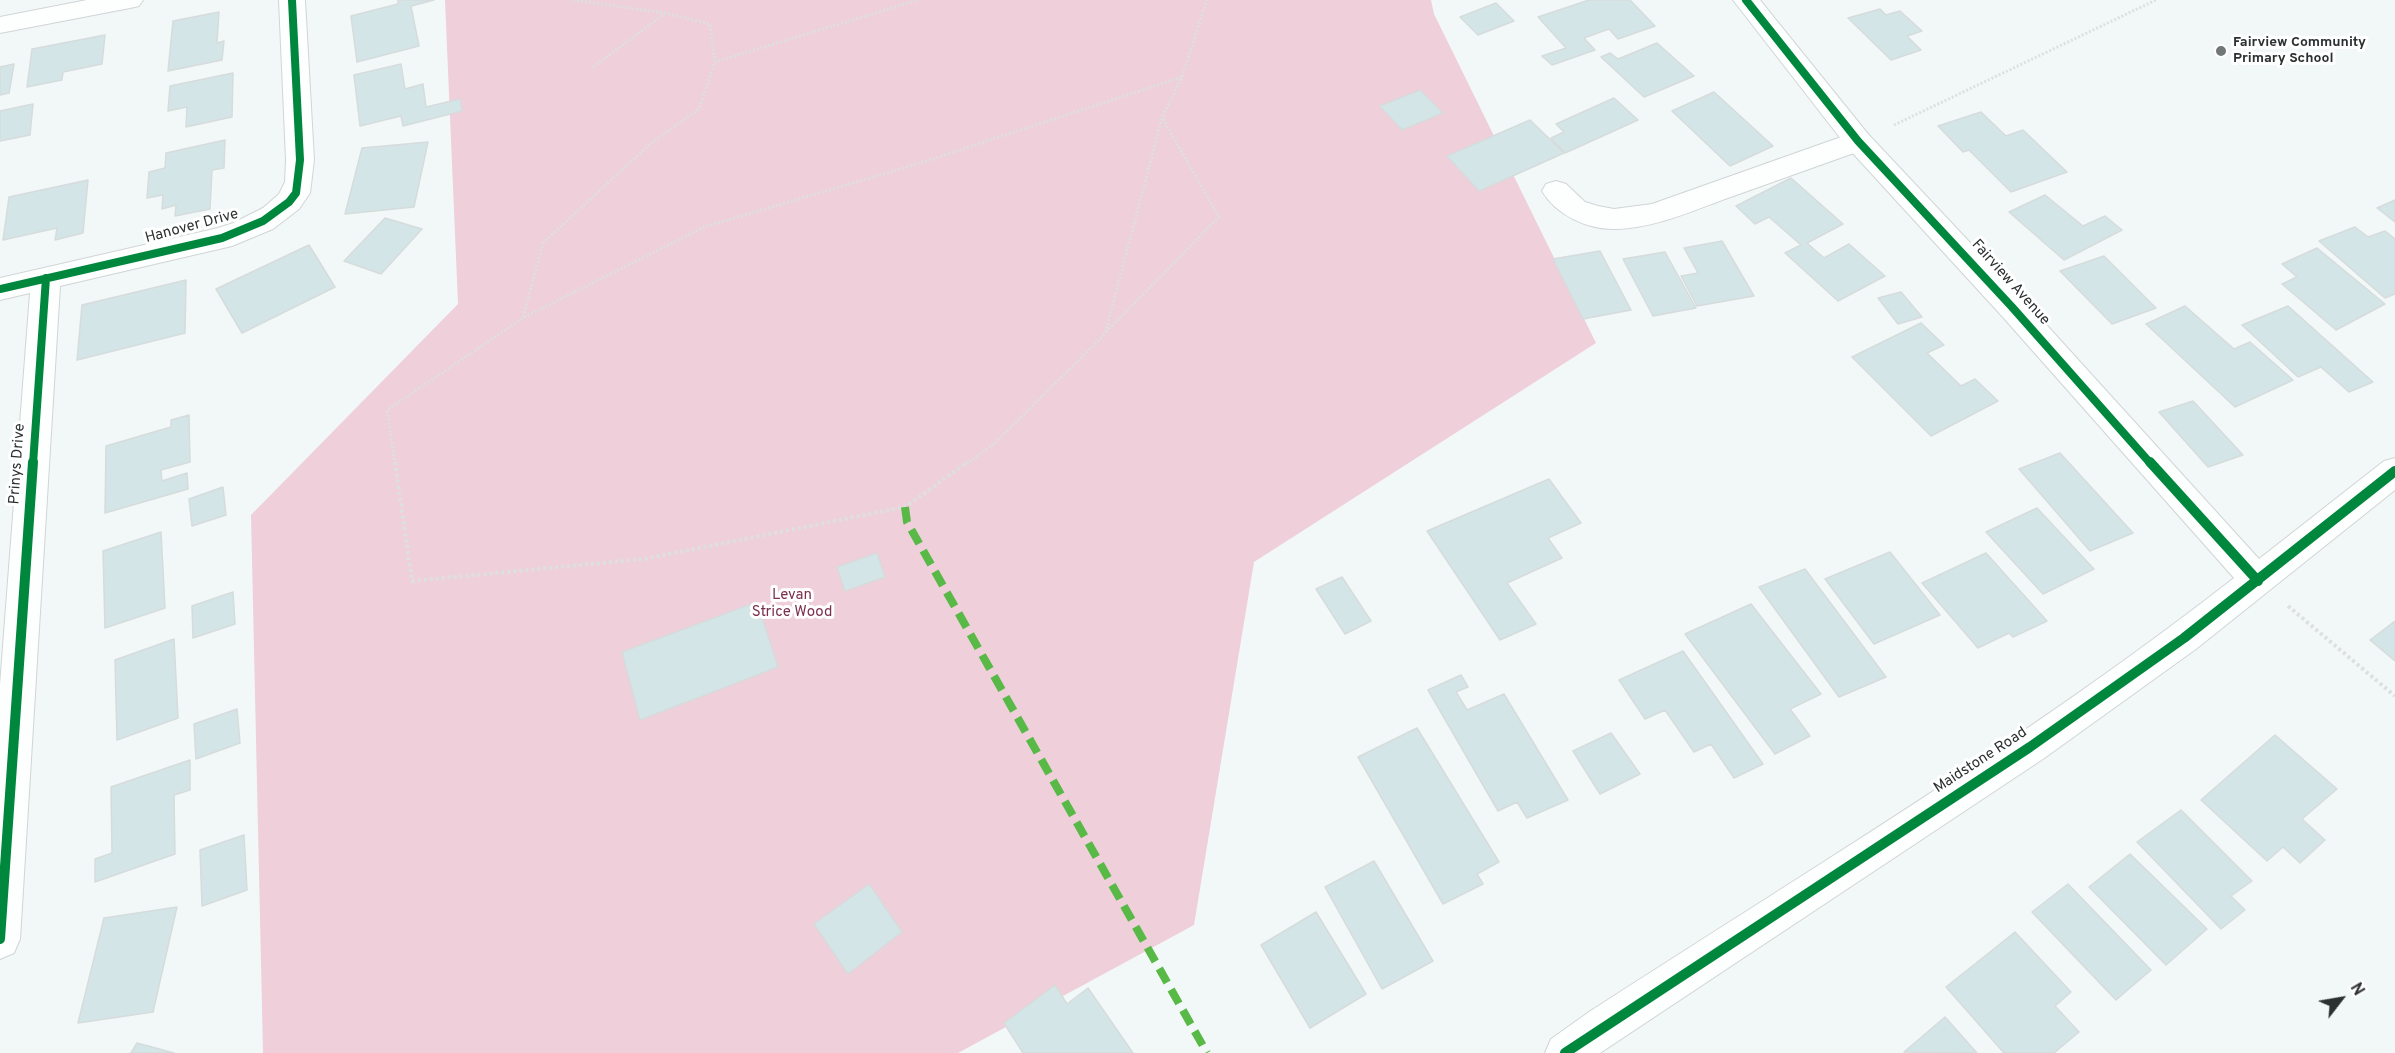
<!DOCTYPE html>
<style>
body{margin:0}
#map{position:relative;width:2395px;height:1053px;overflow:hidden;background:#f2f8f8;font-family:Overpass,sans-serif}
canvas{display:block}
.north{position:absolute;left:2311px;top:969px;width:60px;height:60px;-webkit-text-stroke:4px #fff;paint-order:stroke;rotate:59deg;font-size:16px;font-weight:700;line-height:24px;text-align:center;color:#2b3030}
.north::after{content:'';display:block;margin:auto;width:21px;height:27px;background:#2b3030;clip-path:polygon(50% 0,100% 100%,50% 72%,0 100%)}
</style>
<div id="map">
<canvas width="2395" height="1053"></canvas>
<div class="north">N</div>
</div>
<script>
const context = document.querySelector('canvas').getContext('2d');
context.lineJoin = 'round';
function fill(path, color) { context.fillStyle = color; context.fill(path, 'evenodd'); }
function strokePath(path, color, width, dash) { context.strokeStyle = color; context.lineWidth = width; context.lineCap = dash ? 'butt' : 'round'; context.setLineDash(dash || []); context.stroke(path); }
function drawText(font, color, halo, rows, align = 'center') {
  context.font = font + ' Overpass,sans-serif'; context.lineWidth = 6; context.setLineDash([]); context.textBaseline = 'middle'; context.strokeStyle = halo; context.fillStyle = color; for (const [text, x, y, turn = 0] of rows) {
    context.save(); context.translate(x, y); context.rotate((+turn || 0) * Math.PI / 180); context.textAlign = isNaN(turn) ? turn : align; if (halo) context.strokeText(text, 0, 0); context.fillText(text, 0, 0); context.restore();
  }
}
const forest = new Path2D(`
 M 445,0 L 1431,0 L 1434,14 L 1596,343 L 1254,562 L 1194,925 L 958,1053 L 263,1053 L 251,515 L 458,304 Z`);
const building = new Path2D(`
 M 398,0 L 434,0 L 411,6 L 419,46 L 357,62 L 351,16 L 398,4 Z
 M 1589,0 L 1630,0 L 1655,26 L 1618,39 L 1609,29 L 1584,38 L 1595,50 L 1552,65 L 1542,56 L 1566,48 L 1538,17 Z
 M 1496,3 L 1514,21 L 1478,35 L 1460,17 Z
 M 1880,9 L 1886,15 L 1900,11 L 1922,31 L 1907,36 L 1921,50 L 1891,60 L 1848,18 Z
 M 219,12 L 217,43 L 224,41 L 222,60 L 168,71 L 173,21 Z
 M 105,35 L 102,64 L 63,72 L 62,80 L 27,87 L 32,49 Z
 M 1657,43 L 1694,76 L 1644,97 L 1601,57 L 1610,53 L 1618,59 Z
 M 14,64 L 9,93 L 0,95 L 0,67 Z
 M 401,64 L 405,89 L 423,84 L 426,107 L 460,99 L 462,111 L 403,126 L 401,116 L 360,126 L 354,75 Z
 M 233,73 L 232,117 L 186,127 L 187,107 L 168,111 L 170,86 Z
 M 1420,90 L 1443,113 L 1402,130 L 1380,106 Z
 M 1714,92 L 1773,146 L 1730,166 L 1672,111 Z
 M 1614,98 L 1638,120 L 1565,153 L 1551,138 L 1564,132 L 1556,124 Z
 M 33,104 L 30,135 L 0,141 L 0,111 Z
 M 1981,112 L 2006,136 L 2023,130 L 2067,172 L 2011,192 L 1969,150 L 1963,152 L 1938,126 Z
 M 1530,120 L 1564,153 L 1479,191 L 1447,156 Z
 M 225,140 L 224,168 L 212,170 L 210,209 L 175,216 L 176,205 L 162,209 L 163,195 L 147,198 L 149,172 L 165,168 L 166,153 Z
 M 428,142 L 414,207 L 345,214 L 362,148 Z
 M 1791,178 L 1843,224 L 1807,243 L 1824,258 L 1849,244 L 1885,276 L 1838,301 L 1785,253 L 1801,245 L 1769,217 L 1755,224 L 1736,206 Z
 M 88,180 L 83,233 L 55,240 L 57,228 L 3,240 L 9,197 Z
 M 2045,195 L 2083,226 L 2105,216 L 2122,230 L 2064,260 L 2009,212 Z
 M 2395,200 L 2395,222 L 2377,208 Z
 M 385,218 L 422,229 L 381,274 L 344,261 Z
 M 2355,227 L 2368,237 L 2385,231 L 2395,239 L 2395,294 L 2385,298 L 2319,241 Z
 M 1722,241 L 1754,296 L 1697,306 L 1681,276 L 1698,273 L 1684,248 Z
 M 309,245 L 335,287 L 242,333 L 216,289 Z
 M 2317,248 L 2385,304 L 2336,330 L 2282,284 L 2297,277 L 2282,264 Z
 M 1600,251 L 1631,310 L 1583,319 L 1553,259 Z
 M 1665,252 L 1696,308 L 1653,316 L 1623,259 Z
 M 2104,256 L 2156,308 L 2112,324 L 2060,271 Z
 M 186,280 L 185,333 L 77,360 L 82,305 Z
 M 1901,292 L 1922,317 L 1898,324 L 1878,298 Z
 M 2185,306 L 2234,349 L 2250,342 L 2293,380 L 2235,407 L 2146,324 Z
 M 2288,306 L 2373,382 L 2349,392 L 2321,367 L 2298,377 L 2242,325 Z
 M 1921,323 L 1944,345 L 1927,353 L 1961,386 L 1975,379 L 1998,401 L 1931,436 L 1852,357 Z
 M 2193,401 L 2243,455 L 2208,467 L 2159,412 Z
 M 189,415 L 190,462 L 161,470 L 162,481 L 187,473 L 188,489 L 105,513 L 106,446 L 171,427 L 171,420 Z
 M 2060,453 L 2133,533 L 2090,551 L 2019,469 Z
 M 1549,479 L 1581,523 L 1548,538 L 1562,558 L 1507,583 L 1536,624 L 1500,640 L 1427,531 Z
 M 223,487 L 226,515 L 192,526 L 189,499 Z
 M 2037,508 L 2094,569 L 2043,594 L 1986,532 Z
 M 161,532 L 165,608 L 105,628 L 103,551 Z
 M 1890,552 L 1940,615 L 1874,644 L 1825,579 Z
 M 877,553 L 885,577 L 845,591 L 837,567 Z
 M 1986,553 L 2047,621 L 2013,637 L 2009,633 L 1978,648 L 1922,583 Z
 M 1805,569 L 1886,677 L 1839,697 L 1759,587 Z
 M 1342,577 L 1371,621 L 1345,634 L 1316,589 Z
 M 233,592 L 235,624 L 193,638 L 192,606 Z
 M 757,602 L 778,667 L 640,720 L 622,652 Z
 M 1751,604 L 1821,694 L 1790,709 L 1810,736 L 1775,754 L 1685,634 Z
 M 2395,621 L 2395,661 L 2370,640 Z
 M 174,639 L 178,718 L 117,740 L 115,660 Z
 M 1683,651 L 1763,764 L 1734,778 L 1711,744 L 1694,752 L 1665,710 L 1645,719 L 1619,680 Z
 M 1461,675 L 1468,687 L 1456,692 L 1467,710 L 1504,694 L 1568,800 L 1527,818 L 1517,802 L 1498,811 L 1428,690 Z
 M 237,709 L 240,743 L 196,759 L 194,724 Z
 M 1417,728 L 1499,862 L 1477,874 L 1483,884 L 1443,904 L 1358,757 Z
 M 1611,733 L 1640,774 L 1600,794 L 1573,751 Z
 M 2275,735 L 2337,789 L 2302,819 L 2325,840 L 2300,863 L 2283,847 L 2267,861 L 2201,800 Z
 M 190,760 L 190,790 L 174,795 L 175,854 L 95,882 L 95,859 L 112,853 L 111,787 Z
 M 2181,810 L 2252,881 L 2231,896 L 2245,910 L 2221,929 L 2137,842 Z
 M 244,835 L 247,890 L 202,906 L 200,850 Z
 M 2130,854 L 2207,929 L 2166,965 L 2089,887 Z
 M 1374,861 L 1433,961 L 1382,989 L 1325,887 Z
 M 869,884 L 902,932 L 848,974 L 814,924 Z
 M 2068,884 L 2151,970 L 2116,1000 L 2032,912 Z
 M 177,907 L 153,1012 L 78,1023 L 104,918 Z
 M 1316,912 L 1366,994 L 1310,1028 L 1261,945 Z
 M 2015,932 L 2071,992 L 2055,1006 L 2079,1032 L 2054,1053 L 2004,1053 L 1946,987 Z
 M 1055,985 L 1067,1004 L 1088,988 L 1133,1053 L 1023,1053 L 1004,1023 Z
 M 1945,1017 L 1977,1053 L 1904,1052 Z
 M 137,1043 L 174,1053 L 131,1053 Z`);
const pathFar1 = new Path2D(`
 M 573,0 L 665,13 L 710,24 L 715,62
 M 593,67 L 664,14
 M 1182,77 L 1207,0
 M 1894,125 L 2156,0
 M 523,317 L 543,243 L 650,144 L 699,109 L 715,62 L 918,0
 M 1106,332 L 1219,217 L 1163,119
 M 395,464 L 387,410 L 523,318 L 704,227 L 917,164 L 1182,77
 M 966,464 L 995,443 L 1105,334 L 1162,118 L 1182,77`);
const path = new Path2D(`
 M 395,462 L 412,581 L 644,559 L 905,507 L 968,462
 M 2288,606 L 2395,696`);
const minor = new Path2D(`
 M 87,0 L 143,0 L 139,6 L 130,8 L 0,33 L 0,17 Z
 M 279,0 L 305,0 L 314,160 L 310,193 L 299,209 L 273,229 L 232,246 L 60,286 L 20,939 L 14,953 L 0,959 L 0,685 L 30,293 L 0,300 L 0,278 L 218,228 L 233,223 L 263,208 L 279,194 L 285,182 L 286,160 Z
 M 1858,131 L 1868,134 L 1872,141 L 1868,148 C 1820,165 1773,182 1725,199 C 1690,212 1654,228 1616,229 C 1588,230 1556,215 1542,191 L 1546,184 L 1556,181 L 1566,184 L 1585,202 L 1598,206 L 1614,209 L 1652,204 Z`);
const tertiary = new Path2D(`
 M 1733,0 L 1760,0 L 1868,134 L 2023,299 L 2259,559 L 2384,461 L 2395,458 L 2395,490 L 2196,649 L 2043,759 L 1600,1053 L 1545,1053 L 1551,1039 L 1589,1012 C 1805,872 2031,737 2234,578 L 2001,315 L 1848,148 Z`);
const quiet = new Path2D(`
 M 905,507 L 907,522 L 1207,1053`);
const cyclewayFar1 = new Path2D(`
 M 1746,0 L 1858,141 L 2012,307 L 2151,464
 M 0,289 L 222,238 L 263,221 L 289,202 L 296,193 L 300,160 L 292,0
 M 33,464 L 46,278`);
const cycleway = new Path2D(`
 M 2150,462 L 2258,581
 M 0,939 L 33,462
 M 1565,1053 L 2030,747 L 2184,638 L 2395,471`);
const markers = [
 [2221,51,6,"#717676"]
];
const farPoinames = [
 ["Fairview Community",2233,43],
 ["Primary School",2233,59]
];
const streetNames = [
 ["Hanover Drive",192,227,-15],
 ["Fairview Avenue",2010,283,48],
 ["Prinys Drive",18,464,-86],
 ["Maidstone Road",1981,761,-33]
];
const parkNames = [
 ["Levan",792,596],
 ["Strice Wood",792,613]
];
fill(forest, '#efcfda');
fill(building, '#d4e5e8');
strokePath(building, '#d6dbdb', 1.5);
strokePath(minor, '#d0d5d5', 2);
strokePath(tertiary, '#d0d5d5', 2);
strokePath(pathFar1, '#dedfe0', 3, [2, 2]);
strokePath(path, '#dedfe0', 4, [3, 3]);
fill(minor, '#fdfefe');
fill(tertiary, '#fdfefe');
strokePath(quiet, '#58b947', 8, [16, 8]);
strokePath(cyclewayFar1, '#00873e', 8);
strokePath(cycleway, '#00873e', 10);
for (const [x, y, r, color] of markers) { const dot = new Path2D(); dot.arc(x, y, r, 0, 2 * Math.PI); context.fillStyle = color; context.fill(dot); strokePath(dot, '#fff', 2); }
drawText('bold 14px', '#2b3030', '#fff', farPoinames, 'left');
drawText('15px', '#2b3030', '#fff', streetNames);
drawText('15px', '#7a304d', '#fff', parkNames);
</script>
